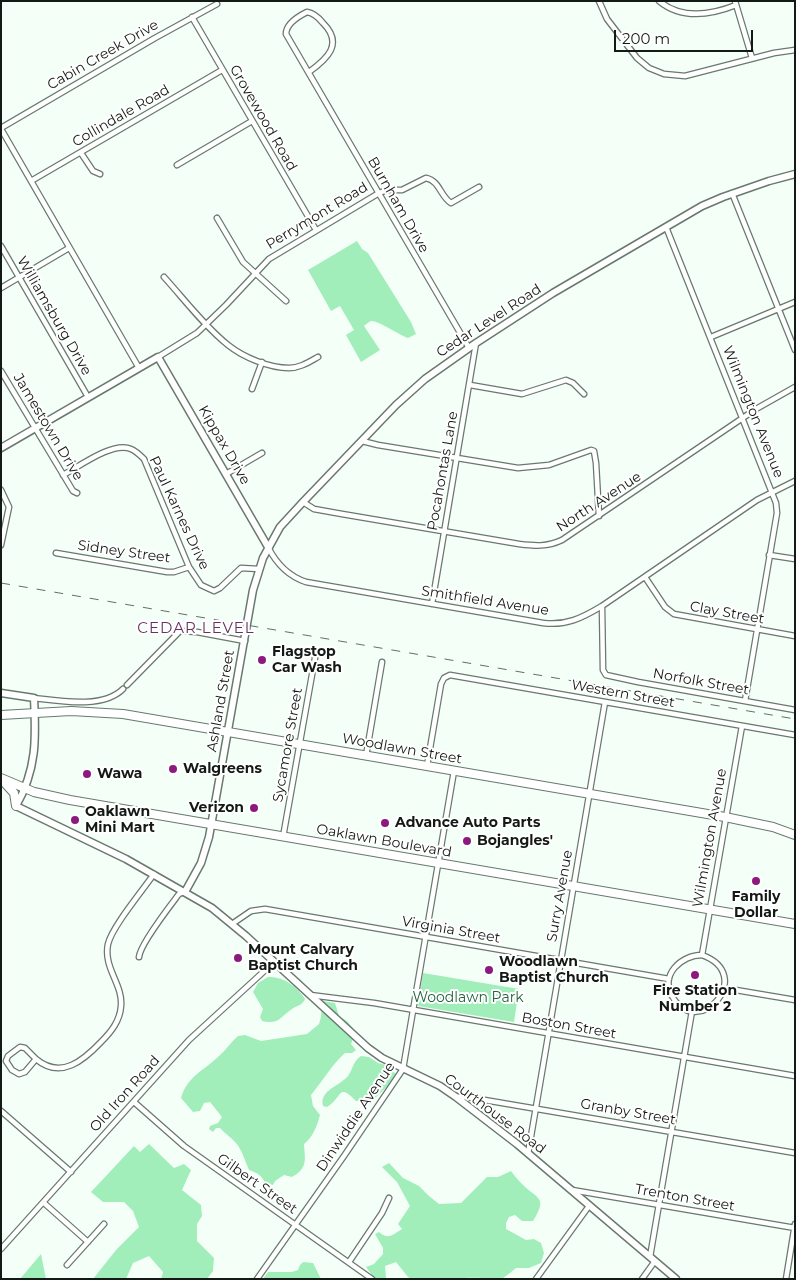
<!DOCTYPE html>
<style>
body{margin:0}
#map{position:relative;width:796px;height:1280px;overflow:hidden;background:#f4fff7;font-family:Montserrat,sans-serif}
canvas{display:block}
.frame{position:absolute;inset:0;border:2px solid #131915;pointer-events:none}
.scale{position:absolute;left:614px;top:30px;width:139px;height:22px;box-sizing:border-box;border:2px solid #131915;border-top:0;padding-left:6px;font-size:15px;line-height:18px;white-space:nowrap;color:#131915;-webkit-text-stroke:4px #fff;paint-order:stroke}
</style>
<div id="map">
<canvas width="796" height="1280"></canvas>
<div class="frame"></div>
<div class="scale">200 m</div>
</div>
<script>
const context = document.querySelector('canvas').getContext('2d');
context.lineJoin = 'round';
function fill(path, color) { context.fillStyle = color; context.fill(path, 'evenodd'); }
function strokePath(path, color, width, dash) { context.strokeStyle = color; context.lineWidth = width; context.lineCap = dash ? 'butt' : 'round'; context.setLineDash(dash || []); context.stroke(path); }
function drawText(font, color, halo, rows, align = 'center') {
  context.font = font + ' Montserrat,sans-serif'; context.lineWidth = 4; context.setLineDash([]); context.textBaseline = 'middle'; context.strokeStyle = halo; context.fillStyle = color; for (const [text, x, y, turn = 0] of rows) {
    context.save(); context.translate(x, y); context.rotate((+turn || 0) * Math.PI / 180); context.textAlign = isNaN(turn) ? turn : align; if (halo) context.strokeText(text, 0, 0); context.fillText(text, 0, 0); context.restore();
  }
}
const green = new Path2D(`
 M 357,241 L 362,249 L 368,253 L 411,322 L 416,334 L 408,338 C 400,335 377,320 371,321 C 369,322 365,325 364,326 L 380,350 L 361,362 L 346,335 L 354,330 L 340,306 L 331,311 L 308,270 Z
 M 423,973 L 519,989 L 514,1022 L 418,1006 Z
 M 268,977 C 283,976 297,986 305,999 C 302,1006 297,1005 292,1009 C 280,1017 279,1025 262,1021 L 260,1017 L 263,1009 L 253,992 L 258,983 Z
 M 322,1001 L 335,1003 L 339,1016 L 347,1021 L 356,1032 L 351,1044 L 356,1050 L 352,1053 L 345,1053 C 333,1063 322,1082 311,1095 L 313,1106 L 320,1115 C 317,1126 313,1137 304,1144 C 305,1160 308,1168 292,1177 L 284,1175 L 275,1181 L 273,1185 L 265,1183 C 262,1175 257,1173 249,1170 C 245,1161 242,1150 236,1143 C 231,1137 225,1134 220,1128 L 216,1128 L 213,1132 L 209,1129 L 210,1126 L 218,1123 L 222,1117 L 210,1102 L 204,1103 L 200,1111 L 193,1112 L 181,1098 C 187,1077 203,1071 219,1056 C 226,1050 231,1042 238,1036 L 245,1035 L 261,1041 L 307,1034 L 319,1024 L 321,1017 Z
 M 361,1056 L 369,1057 L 378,1063 L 386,1065 L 396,1074 L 394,1080 L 372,1101 L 356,1101 C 337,1082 343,1098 327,1107 L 323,1106 C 319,1090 340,1086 348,1076 C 353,1069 353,1061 361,1056 Z
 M 149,1144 L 174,1168 L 184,1164 L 191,1170 L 182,1190 L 201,1205 L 202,1216 L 197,1224 L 197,1241 L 214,1258 L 213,1271 L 207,1279 L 161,1279 L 163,1272 L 149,1256 L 133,1263 L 126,1279 L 93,1279 L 116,1250 L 139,1227 L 133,1211 L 124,1202 L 103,1202 L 91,1192 L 134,1146 L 140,1152 Z
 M 389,1163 L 403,1178 L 419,1186 L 429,1196 L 439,1204 L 461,1203 L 487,1177 L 498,1177 L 511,1171 C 514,1175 517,1179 521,1183 C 536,1199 549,1196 533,1221 L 522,1221 L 515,1215 L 509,1217 L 506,1223 L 506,1229 L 526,1240 L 534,1239 L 541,1243 L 544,1253 L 541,1263 L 529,1268 L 516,1268 C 512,1271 508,1275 503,1278 C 492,1280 471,1276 459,1279 L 411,1279 L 408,1277 L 396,1262 L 385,1266 L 386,1278 L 374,1278 L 366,1267 L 374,1264 L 383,1254 L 383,1248 L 375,1234 L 379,1232 C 389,1240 392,1235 402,1229 L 398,1224 L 410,1206 L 397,1182 L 382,1167 Z
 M 41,1254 L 46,1279 L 20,1279 Z
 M 303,1262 L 313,1263 L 321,1279 L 263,1279 L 268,1272 L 292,1272 L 298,1270 L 300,1265 Z`);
const street = new Path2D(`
 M 599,1 L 607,19 L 637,58 L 649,68 L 664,74 L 685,76 L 774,53 L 795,50
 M 659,1 C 682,20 711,15 736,5
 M 735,1 L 752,58
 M 192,17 L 316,230
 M 309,72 C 327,59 344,44 323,23 C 319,18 314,13 307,12 C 299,16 286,24 286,34 L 469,348
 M 1,128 L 155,38 L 217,4
 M 1,129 L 139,368
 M 81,153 L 93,171 L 100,174
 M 177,165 L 252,121
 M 31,181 L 222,70
 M 732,193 L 795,350
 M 217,218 L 243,262 L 286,301
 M 666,227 L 776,503 L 777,513 L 745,701
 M 1,246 L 88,397
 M 164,277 C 184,299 205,327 228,345 C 243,357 269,368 289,368 C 300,368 309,362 318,357
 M 1,288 L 69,248
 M 711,337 L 795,302
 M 158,357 L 197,333 L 226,305 L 269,259 L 379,193 L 387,190 L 402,190 L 426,178 C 440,181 440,196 451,203 L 479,187
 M 1,371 L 73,491 L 77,493
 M 470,385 L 522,394 L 566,380 L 573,383 L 584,394
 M 252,389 L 262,362
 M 362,441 L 378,445 L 518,468 L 549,465 L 591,450 L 594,451 L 596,463 L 599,516
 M 226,474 L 262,453
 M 63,475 C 80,466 113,441 131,449 C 136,451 140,455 144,459 L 189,567 L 201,585 L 214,591 L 220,588 L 241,568 L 259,569
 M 1,490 L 9,507 L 1,545
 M 303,502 L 314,509 L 342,514 L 519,544 C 535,546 547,547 562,540 L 756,409 L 795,387
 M 268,547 C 276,563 288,576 306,582 L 543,623 C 566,626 582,618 602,606 L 757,500 L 795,481
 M 56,553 L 167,572 L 174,572 L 189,567
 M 769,555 L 795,559
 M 645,577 L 665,607 L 674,614 L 795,636
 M 432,604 L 476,343
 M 602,606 L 603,670 L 606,675 L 638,682 L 795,710
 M 127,685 L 180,631 L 197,632 L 245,641
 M 34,698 C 60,701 103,709 123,689
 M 366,756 L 382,662
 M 427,766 L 441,684 L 444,678 L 450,675 L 795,735
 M 283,837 L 315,658
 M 232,924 L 251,911 L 265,909 L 669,979
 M 702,955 L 742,726
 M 702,955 C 757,975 698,1042 672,996 C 660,975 681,955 702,955 Z
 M 139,957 C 140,944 170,906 179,894 L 184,892
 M 724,988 L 795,1000
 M 310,995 L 374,1003 L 795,1076
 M 20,1047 L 25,1048 L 36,1059 L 25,1072 L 19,1074 L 12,1070 L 6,1061 L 8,1056 Z
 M 36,1059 C 61,1080 84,1060 101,1042 C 111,1032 120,1021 121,1006 C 123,984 103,968 108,944 C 112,927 142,891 154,874
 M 456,1097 L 467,1097 L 795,1153
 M 134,1102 L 184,1146 L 372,1279
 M 1,1111 L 71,1172
 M 528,1154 L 605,702
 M 572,1190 L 795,1228
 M 44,1203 L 88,1242
 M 1,1249 L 189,1040 L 273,963
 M 650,1257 L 692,1011
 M 349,1262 L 382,1213 L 389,1198
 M 67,1265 L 104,1224
 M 257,1279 L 344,1156 L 403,1069 L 454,771
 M 536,1279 L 589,1206
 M 642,1279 L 655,1261
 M 786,1279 L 795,1224`);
const secondary = new Path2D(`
 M 1,448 L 158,357 L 268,547
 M 1,693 L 34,698 C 36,738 37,769 16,806 L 126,859 L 212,908 L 246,936 L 368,1048 L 382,1058 L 440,1086 L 456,1097 L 517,1144 L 676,1279
 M 185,892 L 201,863 L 209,837 L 253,590 L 263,558 L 280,527 L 303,502 L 396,405 L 425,379 L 476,343 L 553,293 L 666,227 L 702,206 L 723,197 L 769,181 L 795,174`);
const highway = new Path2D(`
 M 1,715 L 71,711 L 123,714 L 725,817 L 773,827 L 795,835
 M 1,778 L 34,792 L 70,800 L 795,924
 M 3,781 L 14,793 L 16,806`);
const rail = new Path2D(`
 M 1,583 L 795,719`);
const markers = [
 [262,660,5,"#8c1a7d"],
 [173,769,5,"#8c1a7d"],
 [87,774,5,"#8c1a7d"],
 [254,808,5,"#8c1a7d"],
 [75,820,5,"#8c1a7d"],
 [385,823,5,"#8c1a7d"],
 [467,841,5,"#8c1a7d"],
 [756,881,5,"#8c1a7d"],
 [238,958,5,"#8c1a7d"],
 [489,970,5,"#8c1a7d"],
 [695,975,5,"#8c1a7d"]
];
const streetNames = [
 ["Cabin Creek Drive",103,55,-30],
 ["Collindale Road",121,116,-30],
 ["Grovewood Road",263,118,60],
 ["Burnham Drive",398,205,60],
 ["Perrymont Road",317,216,-31],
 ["Williamsburg Drive",54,316,60],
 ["Cedar Level Road",489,321,-33],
 ["Wilmington Avenue",753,412,68],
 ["Jamestown Drive",48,427,59],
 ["Kippax Drive",224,445,60],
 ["Pocahontas Lane",443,471,-80],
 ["North Avenue",599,502,-33],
 ["Paul Karnes Drive",179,513,65],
 ["Sidney Street",124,552,8],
 ["Smithfield Avenue",485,601,9],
 ["Clay Street",727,613,10],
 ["Norfolk Street",701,682,10],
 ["Western Street",623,694,10],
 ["Ashland Street",221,701,-80],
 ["Sycamore Street",288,745,-80],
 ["Woodlawn Street",402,749,10],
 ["Wilmington Avenue",710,838,-80],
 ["Oaklawn Boulevard",384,841,10],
 ["Surry Avenue",560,896,-80],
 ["Virginia Street",451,930,10],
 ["Boston Street",569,1026,10],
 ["Old Iron Road",125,1094,-48],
 ["Granby Street",628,1112,10],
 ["Courthouse Road",495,1114,37],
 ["Dinwiddie Avenue",356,1117,-56],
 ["Gilbert Street",257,1184,35],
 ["Trenton Street",685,1198,10]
];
const poiNames = [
 ["Flagstop",272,652],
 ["Car Wash",272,668],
 ["Walgreens",183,769],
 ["Wawa",97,774],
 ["Verizon",244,808,"right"],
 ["Oaklawn",85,812],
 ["Mini Mart",85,828],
 ["Advance Auto Parts",395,823],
 ["Bojangles'",477,841],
 ["Family",756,897,"center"],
 ["Dollar",756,913,"center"],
 ["Mount Calvary",248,950],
 ["Baptist Church",248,966],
 ["Woodlawn",499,962],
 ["Baptist Church",499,978],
 ["Fire Station",695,991,"center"],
 ["Number 2",695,1007,"center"]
];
const parkNames = [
 ["Woodlawn Park",468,998]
];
const neighbourhoodNames = [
 ["CEDAR LEVEL",196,629]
];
fill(green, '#a1eebb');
strokePath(street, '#69796e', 7);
strokePath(secondary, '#69796e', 9);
strokePath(highway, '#69796e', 10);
strokePath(street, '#fff', 4.5);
strokePath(secondary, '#fff', 6);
strokePath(highway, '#fff', 8);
strokePath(rail, '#656d68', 1, [9, 9]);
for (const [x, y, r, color] of markers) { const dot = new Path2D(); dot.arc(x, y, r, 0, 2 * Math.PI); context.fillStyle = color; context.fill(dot); strokePath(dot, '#fff', 2); }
drawText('14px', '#131915', '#fff', streetNames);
drawText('bold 14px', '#131915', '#fff', poiNames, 'left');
drawText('14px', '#24603d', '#fff', parkNames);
context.letterSpacing = '1px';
drawText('15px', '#68315e', '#fff', neighbourhoodNames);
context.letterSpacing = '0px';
</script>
